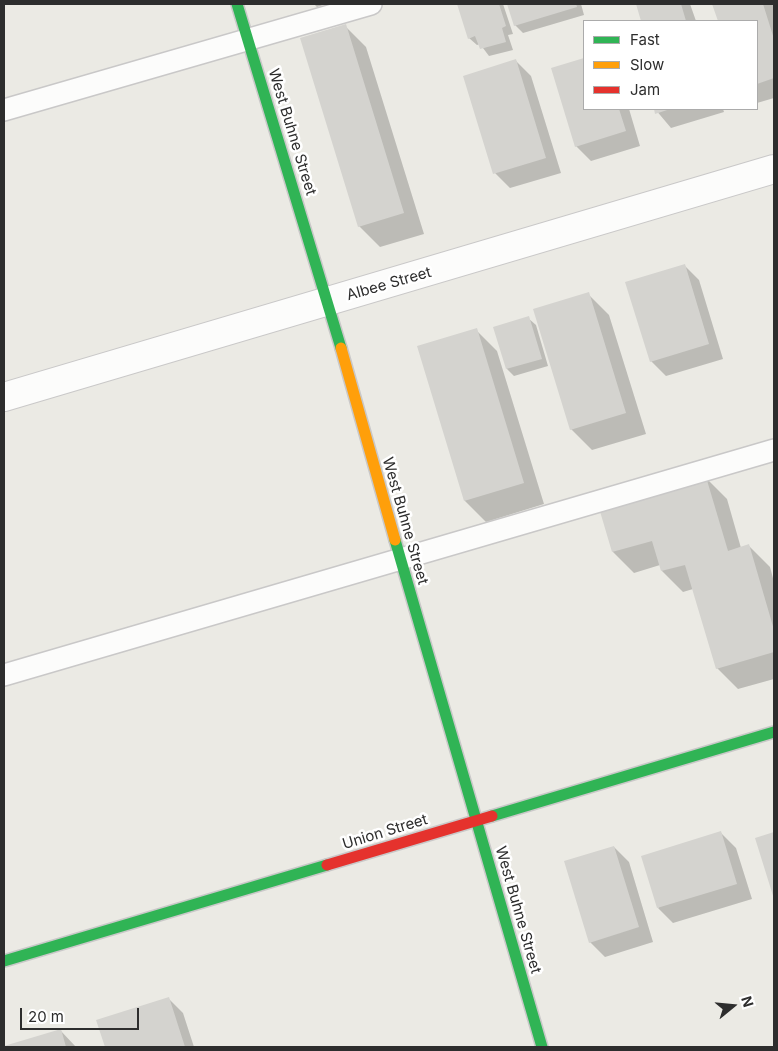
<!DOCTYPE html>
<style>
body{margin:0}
#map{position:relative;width:778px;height:1051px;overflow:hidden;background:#ebeae4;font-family:Inter,sans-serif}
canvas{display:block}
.frame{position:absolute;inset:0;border:5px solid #2d2d2d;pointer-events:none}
.legend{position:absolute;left:583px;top:20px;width:175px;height:90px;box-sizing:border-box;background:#fff;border:1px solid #ababab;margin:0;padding:6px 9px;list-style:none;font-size:15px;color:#2d2d2d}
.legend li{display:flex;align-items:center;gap:10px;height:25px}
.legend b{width:25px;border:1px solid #ababab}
.north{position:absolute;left:708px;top:981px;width:50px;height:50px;-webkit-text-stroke:4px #fff;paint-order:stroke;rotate:73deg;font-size:14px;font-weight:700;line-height:20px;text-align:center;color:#2d2d2d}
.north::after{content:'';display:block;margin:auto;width:18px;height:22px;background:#2d2d2d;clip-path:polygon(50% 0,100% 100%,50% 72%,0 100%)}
.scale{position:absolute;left:20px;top:1008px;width:119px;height:22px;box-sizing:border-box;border:2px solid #2d2d2d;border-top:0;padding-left:6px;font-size:15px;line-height:18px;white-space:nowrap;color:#2d2d2d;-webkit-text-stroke:4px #fff;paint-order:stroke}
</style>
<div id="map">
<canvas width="778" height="1051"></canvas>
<div class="frame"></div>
<ul class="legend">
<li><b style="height:6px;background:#30b455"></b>Fast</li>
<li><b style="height:6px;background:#ff9f0a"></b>Slow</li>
<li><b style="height:6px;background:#e5322d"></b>Jam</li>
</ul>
<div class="north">N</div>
<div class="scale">20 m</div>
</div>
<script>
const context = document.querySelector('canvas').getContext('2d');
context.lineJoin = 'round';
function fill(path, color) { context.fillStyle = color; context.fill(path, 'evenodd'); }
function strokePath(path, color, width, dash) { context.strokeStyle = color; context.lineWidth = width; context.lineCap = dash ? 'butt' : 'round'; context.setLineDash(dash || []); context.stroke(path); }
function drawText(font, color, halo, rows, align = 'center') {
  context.font = font + ' Inter,sans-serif'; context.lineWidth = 5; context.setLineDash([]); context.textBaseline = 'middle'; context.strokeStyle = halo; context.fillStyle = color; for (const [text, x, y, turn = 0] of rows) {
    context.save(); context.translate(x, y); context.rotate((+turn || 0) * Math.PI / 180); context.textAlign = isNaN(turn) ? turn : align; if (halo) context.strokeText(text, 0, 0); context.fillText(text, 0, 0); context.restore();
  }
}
const shadow = new Path2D(`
 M 314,4 L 326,4 L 317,7 Z
 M 458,4 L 503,4 L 513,34 L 508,35 L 513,50 L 489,56 L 480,44 L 477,45 L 469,38 Z
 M 508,4 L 581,4 L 584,15 L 523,33 L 515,25 Z
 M 637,4 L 690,4 L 696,21 L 643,21 Z
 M 714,4 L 773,4 L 774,98 L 757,103 L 757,21 L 719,21 Z
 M 345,26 L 366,47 L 424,234 L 380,247 L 359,226 Z
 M 584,59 L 584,109 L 629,109 L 640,146 L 591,161 L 576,146 L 552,69 Z
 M 516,61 L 531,76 L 561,173 L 510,188 L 495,173 Z
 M 655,109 L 723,109 L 724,112 L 671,128 Z
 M 684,265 L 699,280 L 723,359 L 666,376 L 651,361 Z
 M 588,294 L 609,315 L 646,434 L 592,450 L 571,429 Z
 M 528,318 L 536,325 L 548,366 L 514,376 L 507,369 L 494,328 Z
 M 476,330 L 497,351 L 544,504 L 486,522 L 465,501 L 418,347 Z
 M 706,478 L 727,499 L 741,548 L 749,546 L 770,567 L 774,582 L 774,679 L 738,689 L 717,668 L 693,589 L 683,592 L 662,571 L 660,565 L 634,573 L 613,552 L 601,509 Z
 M 721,833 L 736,848 L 752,899 L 673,923 L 658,908 Z
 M 774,833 L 774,896 L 757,839 Z
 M 614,847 L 629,862 L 653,942 L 605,957 L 590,942 Z
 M 168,998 L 183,1013 L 194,1047 L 106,1047 L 97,1021 Z
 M 60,1030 L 76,1047 L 5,1047 Z`);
const building = new Path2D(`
 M 457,4 L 499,4 L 506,26 L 502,28 L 506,42 L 480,49 L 475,36 L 468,39 Z
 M 507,4 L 576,4 L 577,7 L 514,26 Z
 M 636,4 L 681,4 L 686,21 L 641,21 Z
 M 712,4 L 763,4 L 774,39 L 774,78 L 757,84 L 757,21 L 718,21 Z
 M 346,24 L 404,213 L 358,227 L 300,38 Z
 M 584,58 L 584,109 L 619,109 L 626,131 L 575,147 L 551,68 Z
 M 516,59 L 546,158 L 493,174 L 463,76 Z
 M 654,109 L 670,109 L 655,114 Z
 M 685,264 L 709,344 L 650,362 L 625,282 Z
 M 589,292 L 626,413 L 570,430 L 533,309 Z
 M 529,316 L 542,359 L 506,369 L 493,327 Z
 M 477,328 L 524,483 L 464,501 L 417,346 Z
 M 706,477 L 728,551 L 749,544 L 774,630 L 774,652 L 716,669 L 685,565 L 661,571 L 652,541 L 612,552 L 599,508 Z
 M 721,831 L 737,884 L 657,908 L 641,856 Z
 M 774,832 L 774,899 L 755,838 Z
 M 614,846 L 639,927 L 589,943 L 564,861 Z
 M 169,997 L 185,1047 L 105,1047 L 96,1020 Z
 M 61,1029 L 66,1047 L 4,1047 L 4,1046 Z`);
const lane = new Path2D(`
 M 4,110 L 371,4
 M 4,675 L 774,450`);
const street = new Path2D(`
 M 4,397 L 774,169`);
const fast = new Path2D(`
 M 237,4 L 341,348
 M 395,540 L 542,1047
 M 492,816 L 774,732
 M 4,961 L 327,865`);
const slow = new Path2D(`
 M 341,348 L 395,540`);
const jam = new Path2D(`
 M 327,865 L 492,816`);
const streetNames = [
 ["West Buhne Street",292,132,73],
 ["Albee Street",389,284,-16],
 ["West Buhne Street",405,521,74],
 ["Union Street",385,832,-17],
 ["West Buhne Street",518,910,74]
];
fill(shadow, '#0003');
fill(building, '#d4d3cf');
strokePath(lane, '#c9c8c8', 24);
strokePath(street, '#c9c8c8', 30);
strokePath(fast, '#c9c8c8', 14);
strokePath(slow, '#c9c8c8', 14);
strokePath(jam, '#c9c8c8', 14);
strokePath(lane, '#fcfcfb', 21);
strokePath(street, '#fcfcfb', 28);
strokePath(fast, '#30b455', 11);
strokePath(slow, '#ff9f0a', 11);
strokePath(jam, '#e5322d', 11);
drawText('15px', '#2d2d2d', '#fff', streetNames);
</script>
